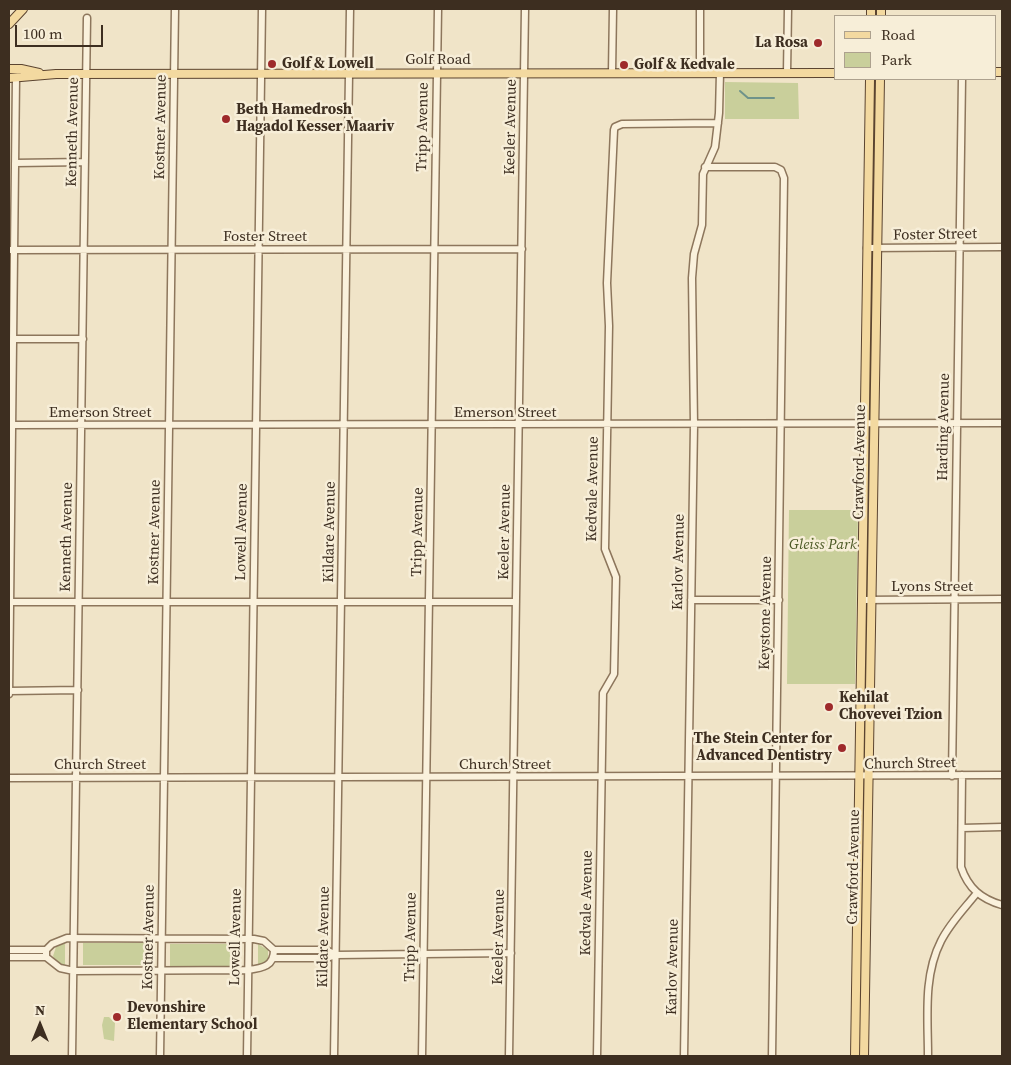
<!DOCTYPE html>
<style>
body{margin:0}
#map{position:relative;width:1011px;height:1065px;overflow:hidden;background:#f0e4c8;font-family:"Source Serif 4",serif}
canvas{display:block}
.frame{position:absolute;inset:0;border:10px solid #3d2e20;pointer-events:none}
.legend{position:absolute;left:834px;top:15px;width:162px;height:65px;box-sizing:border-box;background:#f7eed8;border:1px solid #ada18e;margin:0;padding:6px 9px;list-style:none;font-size:15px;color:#3d2e20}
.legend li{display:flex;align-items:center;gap:10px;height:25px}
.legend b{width:25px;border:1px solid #ada18e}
.north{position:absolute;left:15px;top:1000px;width:50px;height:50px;-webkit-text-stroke:4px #f7eed8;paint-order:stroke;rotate:0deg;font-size:14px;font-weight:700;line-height:20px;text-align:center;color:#3d2e20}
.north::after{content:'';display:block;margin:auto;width:18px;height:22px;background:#3d2e20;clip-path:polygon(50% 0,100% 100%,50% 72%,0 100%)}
.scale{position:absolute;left:15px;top:25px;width:88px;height:22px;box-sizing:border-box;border:2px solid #3d2e20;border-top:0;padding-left:6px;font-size:15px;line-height:18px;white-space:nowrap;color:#3d2e20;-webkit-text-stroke:4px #f7eed8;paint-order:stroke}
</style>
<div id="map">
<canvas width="1011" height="1065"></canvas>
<div class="frame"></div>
<ul class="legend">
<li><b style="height:6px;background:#f3d9a0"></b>Road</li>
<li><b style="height:14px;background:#c9cf9b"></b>Park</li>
</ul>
<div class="north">N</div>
<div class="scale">100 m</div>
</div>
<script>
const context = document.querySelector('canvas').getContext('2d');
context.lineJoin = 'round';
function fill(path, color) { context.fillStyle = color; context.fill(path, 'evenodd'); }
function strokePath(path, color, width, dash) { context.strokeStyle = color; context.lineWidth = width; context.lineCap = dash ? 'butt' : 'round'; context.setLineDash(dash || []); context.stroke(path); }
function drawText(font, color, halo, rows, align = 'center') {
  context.font = font + ' "Source Serif 4",serif'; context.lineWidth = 5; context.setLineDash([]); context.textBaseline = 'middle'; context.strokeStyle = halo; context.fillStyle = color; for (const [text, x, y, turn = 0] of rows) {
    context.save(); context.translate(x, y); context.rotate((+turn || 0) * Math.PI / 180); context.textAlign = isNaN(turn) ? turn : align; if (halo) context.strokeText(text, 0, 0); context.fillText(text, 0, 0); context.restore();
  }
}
const green = new Path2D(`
 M 725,82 L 798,83 L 799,119 L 725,119 Z
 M 789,510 L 858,510 L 855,684 L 787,684 Z
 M 65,943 L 65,965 L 57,963 L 53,956 L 56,947 Z
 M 83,943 L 153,943 L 153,965 L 83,965 Z
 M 170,944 L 240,944 L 240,966 L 170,966 Z
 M 258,944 L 268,950 L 268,959 L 266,963 L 258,966 Z
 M 104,1017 L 109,1017 L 115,1023 L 114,1041 L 104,1039 L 102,1025 Z`);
const stream = new Path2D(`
 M 740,91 L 748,98 L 774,98`);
const minor = new Path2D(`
 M 612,73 L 613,9
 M 700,73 L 700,9
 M 787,73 L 788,9
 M 15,163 L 85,162
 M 705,167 L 775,167 L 781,170 L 784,178 L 772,1056
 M 867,248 L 1002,247
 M 9,250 L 522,249
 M 13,339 L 83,339
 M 9,425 L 1002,423
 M 691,600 L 779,600
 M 862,600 L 1002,599
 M 9,602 L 516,602
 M 9,691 L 78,690
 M 9,694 L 16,78
 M 962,775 L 961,867 C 968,888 981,899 1002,905
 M 952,776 L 962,79
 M 9,778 L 1002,775
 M 962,828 L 1002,827
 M 9,950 L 46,950
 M 274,950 L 326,950 L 336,955
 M 9,957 L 46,957 L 60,968 L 74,971 L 248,970 C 263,968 274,966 274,950 L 264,941 L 254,939 L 67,938 L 52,944 L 46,950 L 46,957
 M 274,958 L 327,958 L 336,955 L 511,953
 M 72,1056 L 87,18
 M 160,1056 L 175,9
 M 247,1056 L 262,9
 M 334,1056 L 350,9
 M 422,1056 L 438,9
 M 509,1056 L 525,9
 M 597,1056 L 603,693 L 614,674 L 616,577 L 605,549 L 609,326 L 607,283 L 614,130 L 615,127 L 622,124 L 718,123
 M 684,1056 L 694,425 L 692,278 L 694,254 L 702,225 L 703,174 L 715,147 L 719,113 L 720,73
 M 928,1056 C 928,1018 923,976 941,941 C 950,923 964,909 976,894`);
const major = new Path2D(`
 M 871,16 L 871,9
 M 881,16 L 881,9
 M 9,24 L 23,9
 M 9,69 L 21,69 L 39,73
 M 995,72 L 1002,72
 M 9,78 L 56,74 L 835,73
 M 855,1056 L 870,79
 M 864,1056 L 880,79`);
const markers = [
 [818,43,5,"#9e2a2b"],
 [272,64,5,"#9e2a2b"],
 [624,65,5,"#9e2a2b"],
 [226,119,5,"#9e2a2b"],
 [829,707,5,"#9e2a2b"],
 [842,748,5,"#9e2a2b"],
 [117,1017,5,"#9e2a2b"]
];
const poiNames = [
 ["La Rosa",808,43,"right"],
 ["Golf & Lowell",282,64],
 ["Golf & Kedvale",634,65],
 ["Beth Hamedrosh",236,110],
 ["Hagadol Kesser Maariv",236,127],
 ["Kehilat",839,698],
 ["Chovevei Tzion",839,715],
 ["The Stein Center for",832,739,"right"],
 ["Advanced Dentistry",832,756,"right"],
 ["Devonshire",127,1008],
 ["Elementary School",127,1025]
];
const streetNames = [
 ["Golf Road",438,60],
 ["Kostner Avenue",161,127,-89],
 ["Tripp Avenue",423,127,-89],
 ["Keeler Avenue",511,127,-89],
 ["Kenneth Avenue",73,132,-89],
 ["Foster Street",935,235,-1],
 ["Foster Street",265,237],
 ["Emerson Street",100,413],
 ["Emerson Street",505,413],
 ["Harding Avenue",944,427,-89],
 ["Crawford Avenue",860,462,-89],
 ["Kedvale Avenue",593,489,-89],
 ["Kostner Avenue",155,532,-89],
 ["Lowell Avenue",242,532,-89],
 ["Kildare Avenue",330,532,-89],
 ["Tripp Avenue",418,532,-89],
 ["Keeler Avenue",505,532,-89],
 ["Kenneth Avenue",67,537,-89],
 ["Karlov Avenue",679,562,-89],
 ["Lyons Street",932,587],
 ["Keystone Avenue",766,613,-89],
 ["Church Street",910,764,-1],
 ["Church Street",100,765],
 ["Church Street",505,765],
 ["Crawford Avenue",854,867,-89],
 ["Kedvale Avenue",587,903,-89],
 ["Kostner Avenue",149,937,-89],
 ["Lowell Avenue",236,937,-89],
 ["Kildare Avenue",324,937,-89],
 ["Tripp Avenue",411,937,-89],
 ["Keeler Avenue",499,937,-89],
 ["Karlov Avenue",673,967,-89]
];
const parkNames = [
 ["Gleiss Park",823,545]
];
fill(green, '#c9cf9b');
strokePath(stream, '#6f938a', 2);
strokePath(minor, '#8d765c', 9);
strokePath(major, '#5b4430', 10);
strokePath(minor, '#faf1dc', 6);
strokePath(major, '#f3d9a0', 8);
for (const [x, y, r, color] of markers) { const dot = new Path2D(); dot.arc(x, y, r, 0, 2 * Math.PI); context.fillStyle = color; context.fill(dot); strokePath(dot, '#f7eed8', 2); }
drawText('bold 15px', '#3d2e20', '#f7eed8', poiNames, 'left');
drawText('15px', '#3d2e20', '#f7eed8', streetNames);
drawText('italic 15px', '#4d5a26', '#f7eed8', parkNames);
</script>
